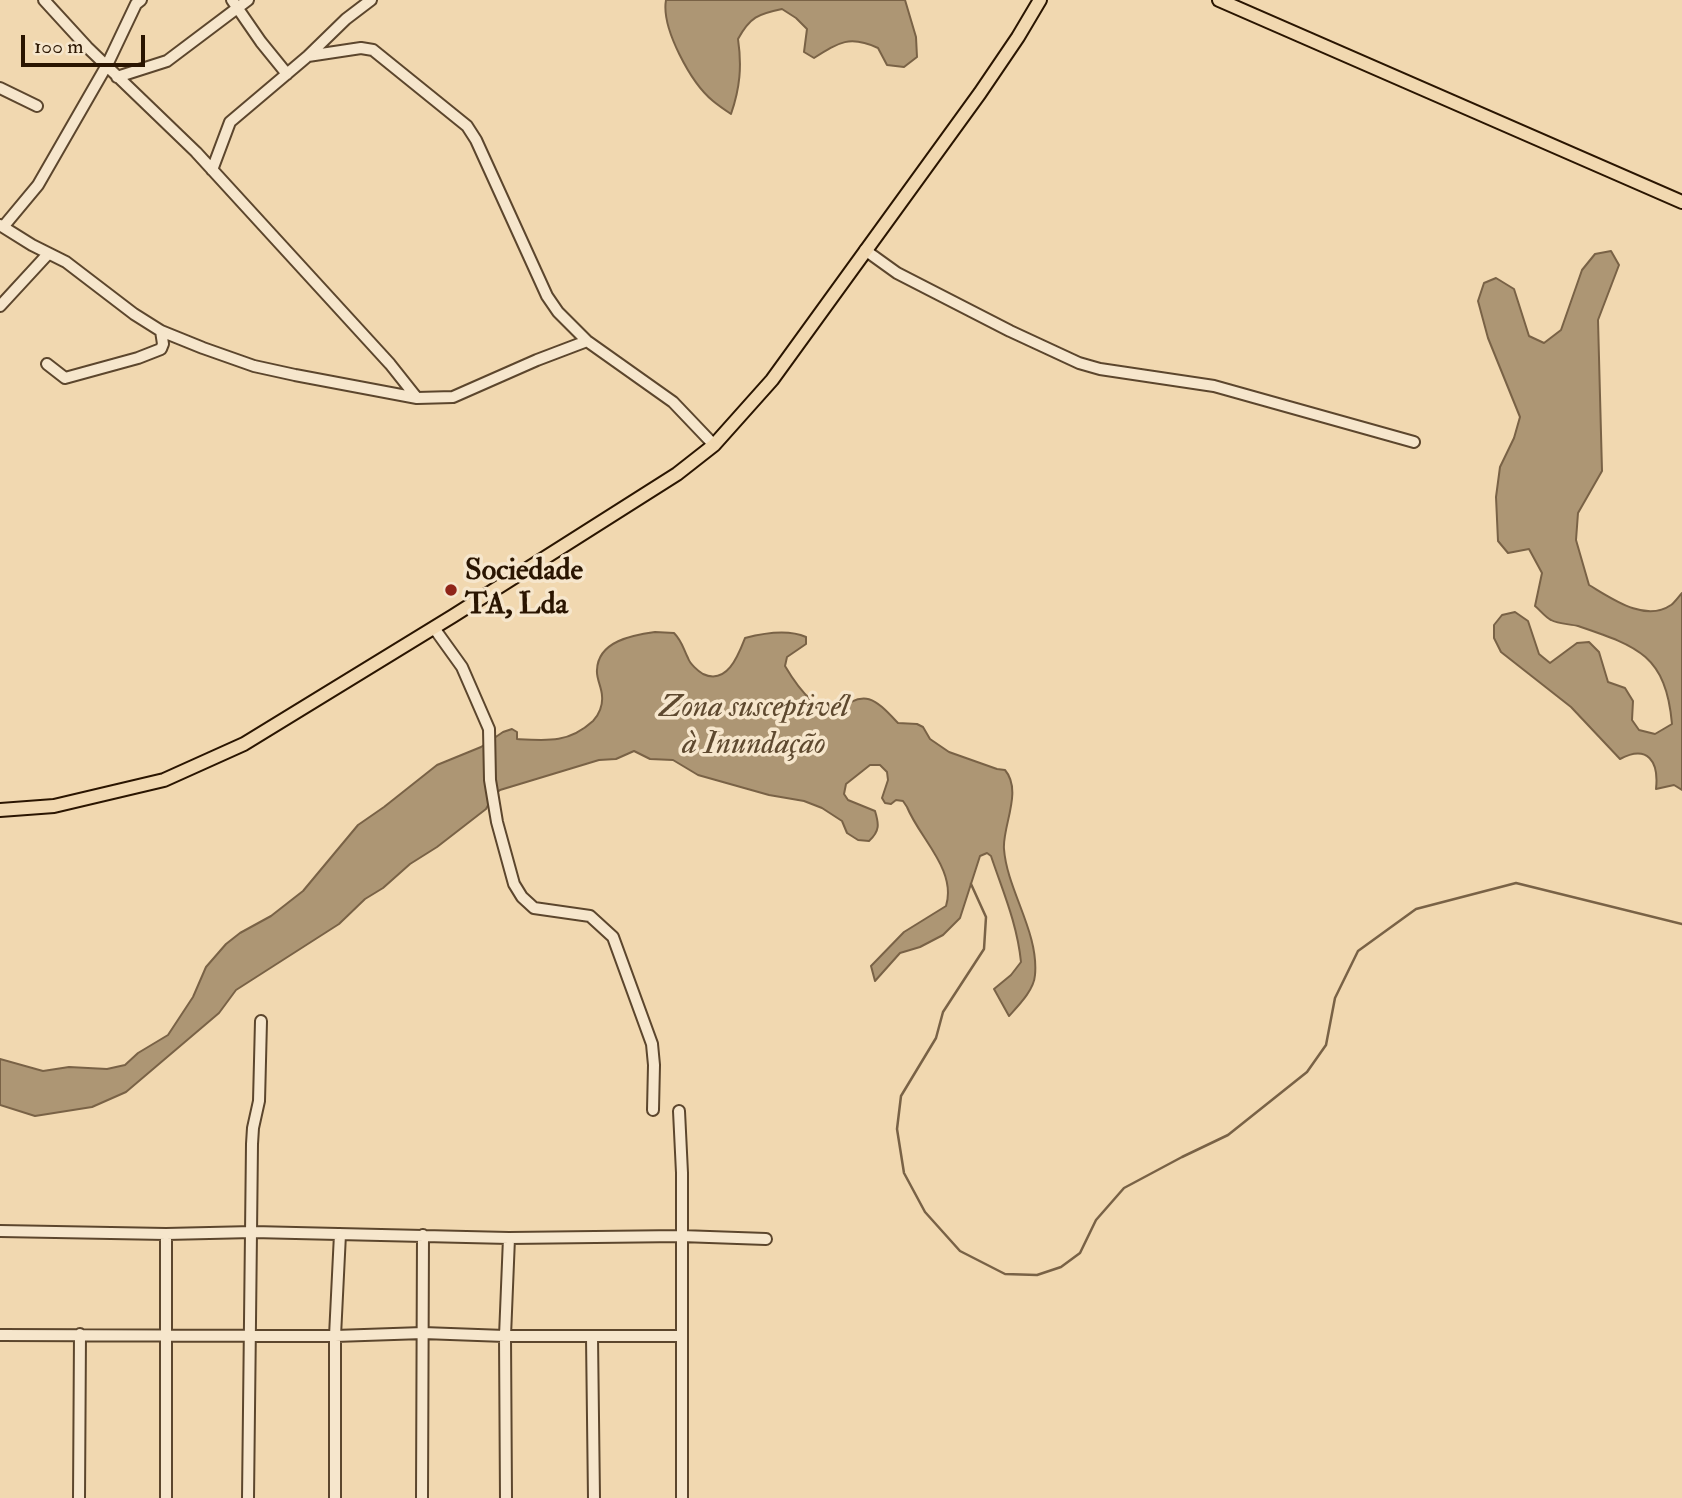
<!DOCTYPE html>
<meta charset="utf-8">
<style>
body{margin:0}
#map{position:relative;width:1682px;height:1498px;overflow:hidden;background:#f1d8b0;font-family:"IM FELL Double Pica",serif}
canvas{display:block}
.scale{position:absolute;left:21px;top:35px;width:124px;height:32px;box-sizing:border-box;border:4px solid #2a1501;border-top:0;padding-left:9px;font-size:21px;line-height:24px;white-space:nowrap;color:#2a1501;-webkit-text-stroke:5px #f6e6cc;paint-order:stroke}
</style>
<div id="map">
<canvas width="1682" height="1498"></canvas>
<div class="scale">100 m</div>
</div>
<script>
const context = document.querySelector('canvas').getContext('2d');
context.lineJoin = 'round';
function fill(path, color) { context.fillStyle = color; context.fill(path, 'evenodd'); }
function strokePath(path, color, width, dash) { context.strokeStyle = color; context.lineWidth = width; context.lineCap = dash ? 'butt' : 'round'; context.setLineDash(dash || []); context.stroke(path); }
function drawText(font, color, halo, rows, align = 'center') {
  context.font = font + ' "IM FELL Double Pica",serif'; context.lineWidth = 7; context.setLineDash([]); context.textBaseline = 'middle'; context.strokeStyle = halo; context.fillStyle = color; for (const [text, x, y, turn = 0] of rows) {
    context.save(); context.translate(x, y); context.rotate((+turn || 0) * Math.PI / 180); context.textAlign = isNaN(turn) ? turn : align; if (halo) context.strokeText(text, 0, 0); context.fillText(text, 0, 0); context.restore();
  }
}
const water = new Path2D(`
 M 666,0 L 905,0 L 916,37 L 917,57 L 904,67 L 887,65 L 878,48 C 850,35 839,42 814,58 L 804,52 L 807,29 L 796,18 L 782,9 C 758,14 750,17 738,39 C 742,66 740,88 731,114 C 725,110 719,106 713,101 C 691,83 661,28 666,0 Z
 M 1611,251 L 1619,265 L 1598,320 L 1602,471 L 1578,513 L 1576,540 L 1589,585 C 1611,598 1645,623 1671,605 C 1675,602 1679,596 1682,593 L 1682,790 L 1674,785 L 1656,789 C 1659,762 1648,744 1620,759 L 1571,707 L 1501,652 L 1494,638 L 1494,625 L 1502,615 L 1515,612 L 1528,621 L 1539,654 L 1550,663 L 1577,643 L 1589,642 L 1599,652 L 1608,682 L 1625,688 L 1633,701 L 1632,720 L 1639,730 L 1655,734 L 1672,724 C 1666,655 1637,646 1578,626 C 1570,624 1558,624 1551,620 C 1545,617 1540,610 1535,606 L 1542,573 L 1529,549 L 1508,553 L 1498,541 L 1496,497 L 1500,467 L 1514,438 L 1520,417 L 1488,338 L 1478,301 L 1484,283 L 1496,278 L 1514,289 L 1529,336 L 1544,343 L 1561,330 L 1582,270 L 1595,254 Z
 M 655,632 L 674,633 C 682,641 683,648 688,658 C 690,664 698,671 703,674 C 727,685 738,656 745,638 C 764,633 788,629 806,637 L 806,644 L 787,657 L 785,666 C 795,683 815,712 837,712 C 865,687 876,700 898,723 L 917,724 L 923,727 L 930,739 L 949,752 L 997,769 L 1005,770 C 1023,791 1002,827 1004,849 C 1007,890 1039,932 1035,975 C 1034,990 1019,1005 1009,1016 L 994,989 L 1011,975 L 1021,962 C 1017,923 1003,892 991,856 L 987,853 L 980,856 L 960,918 L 943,935 L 920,947 L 900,953 L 875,981 L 871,966 L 904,932 L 946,906 C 957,870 920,839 907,807 L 903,801 L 896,800 L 891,804 L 885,803 L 882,798 L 888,780 L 887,772 L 880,765 L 870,765 L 846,784 L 844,794 L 848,800 L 875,811 C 879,824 880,831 869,841 L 858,840 L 847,833 L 842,821 L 822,808 L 804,801 L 769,795 L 698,775 L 673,760 L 650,759 L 634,751 L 616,759 L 599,760 L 500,790 L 493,796 L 486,809 L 437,847 L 410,864 L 383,888 L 365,899 L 339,924 L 236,990 L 219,1013 L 126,1092 L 92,1107 L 35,1116 L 0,1105 L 0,1059 L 43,1071 L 69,1067 L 107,1069 L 125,1065 L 138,1053 L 168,1035 L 193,997 L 206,967 L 226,944 L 240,933 L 271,916 L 303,891 L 358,825 L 384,807 L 437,765 L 481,747 L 503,732 L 512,729 L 517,732 L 517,739 C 548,741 569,743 593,721 C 599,715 603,705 602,696 C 602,688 596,678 597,670 C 598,641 633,635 655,632 Z`);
const stream = new Path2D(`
 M 971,884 L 986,917 L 984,949 L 943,1012 L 936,1038 L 901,1096 L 897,1129 L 904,1173 L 925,1212 L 960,1251 L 1005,1274 L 1037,1275 L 1061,1267 L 1080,1253 L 1096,1220 L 1124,1188 L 1182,1157 L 1228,1135 L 1307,1072 L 1326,1045 L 1335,998 L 1358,951 L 1416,909 L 1516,883 L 1682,924`);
const minor = new Path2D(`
 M 44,0 L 87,47 L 196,152 L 390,364 L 417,398
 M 232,0 L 261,42 L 287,74
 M 308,56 L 361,48 L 373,50 L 467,126 L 476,140 L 547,296 L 558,312 L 587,341 L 673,402 L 714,445
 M 117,77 L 167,61 L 248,0
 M 0,88 L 37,106
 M 212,170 L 230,122 L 308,56 L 346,19 L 371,0
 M 0,225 L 32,245 L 66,262 L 134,314 L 161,331 L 203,348 L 254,366 L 295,375 L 417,398 L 453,397 L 537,360 L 587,341
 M 3,227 L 38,185 L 107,65 L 136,4 L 141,0
 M 865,250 L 897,273 L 1010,331 L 1079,363 L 1100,369 L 1214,386 L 1414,442
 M 0,306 L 48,254
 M 47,364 L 65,378 L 138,358 L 161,349 L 163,344 L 161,331
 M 434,628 L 462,667 L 489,729 L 490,780 L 497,822 L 514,884 L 522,897 L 534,908 L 590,916 L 613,937 L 652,1044 L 654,1065 L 653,1110
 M 679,1111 L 682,1173 L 682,1498
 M 0,1231 L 166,1234 L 253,1232 L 509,1238 L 681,1236 L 766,1239
 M 0,1335 L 335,1336 L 423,1333 L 505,1336 L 682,1336
 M 592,1337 L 594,1498
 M 79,1498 L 80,1334
 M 166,1498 L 166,1234
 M 248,1498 L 252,1144 L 253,1128 L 259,1101 L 261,1021
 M 335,1498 L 335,1336 L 340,1234
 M 422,1498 L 423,1235
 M 506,1498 L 505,1336 L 509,1238`);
const major = new Path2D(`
 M 1219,0 L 1682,202
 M 0,810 L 54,806 L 164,780 L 244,744 L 453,616 L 677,474 L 714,445 L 772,380 L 980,93 L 1018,37 L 1040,0`);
const markers = [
 [451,590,7,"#8f2418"]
];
const poiNames = [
 ["Sociedade",465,573],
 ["TA, Lda",465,607]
];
const waterNames = [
 ["Zona susceptivél",754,709],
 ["à Inundação",754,746]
];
fill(water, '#ad9674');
strokePath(water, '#796246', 2);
strokePath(stream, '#796246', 2.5);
strokePath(minor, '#5c462d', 14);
strokePath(major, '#2a1501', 16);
strokePath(minor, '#f6e6cc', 10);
strokePath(major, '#f1d8b0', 12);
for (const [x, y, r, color] of markers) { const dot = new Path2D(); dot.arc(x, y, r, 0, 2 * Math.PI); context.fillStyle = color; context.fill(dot); strokePath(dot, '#f6e6cc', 2.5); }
drawText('bold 30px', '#2a1501', '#f6e6cc', poiNames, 'left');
drawText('italic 32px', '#5e492f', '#f6e6cc', waterNames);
</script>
